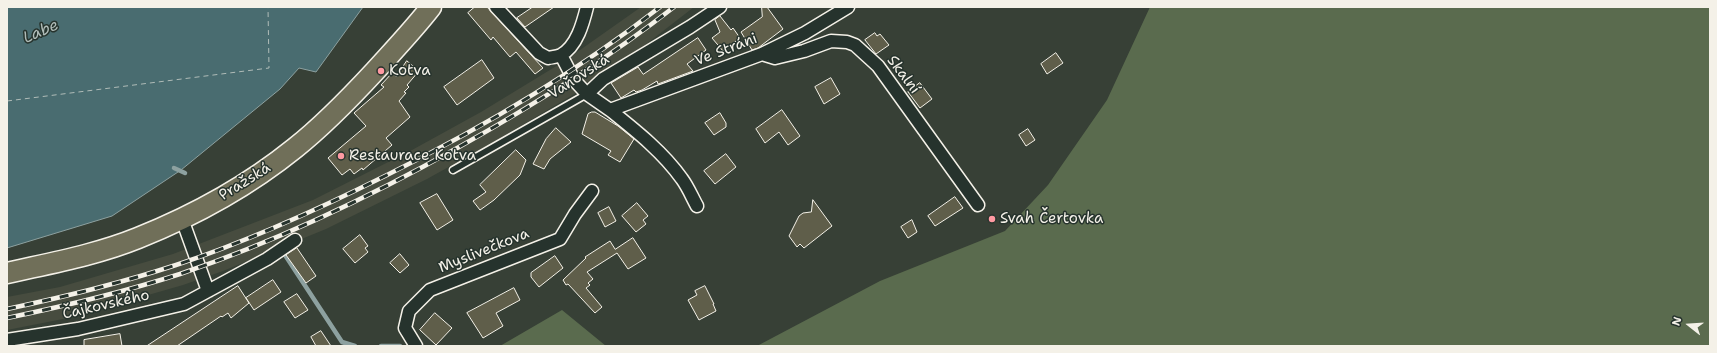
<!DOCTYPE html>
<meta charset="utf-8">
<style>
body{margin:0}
#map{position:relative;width:1717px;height:353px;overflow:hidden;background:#374036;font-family:"Shantell Sans",sans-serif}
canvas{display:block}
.frame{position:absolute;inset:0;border:8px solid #f4f1e8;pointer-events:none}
.north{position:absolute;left:1669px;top:305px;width:40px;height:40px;-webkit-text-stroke:3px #26332d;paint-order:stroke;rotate:287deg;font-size:11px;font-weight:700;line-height:16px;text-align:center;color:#f4f1e8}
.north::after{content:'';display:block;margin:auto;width:14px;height:18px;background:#f4f1e8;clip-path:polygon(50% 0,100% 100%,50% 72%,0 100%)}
</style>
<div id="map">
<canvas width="1717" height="353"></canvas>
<div class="frame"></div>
<div class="north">N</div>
</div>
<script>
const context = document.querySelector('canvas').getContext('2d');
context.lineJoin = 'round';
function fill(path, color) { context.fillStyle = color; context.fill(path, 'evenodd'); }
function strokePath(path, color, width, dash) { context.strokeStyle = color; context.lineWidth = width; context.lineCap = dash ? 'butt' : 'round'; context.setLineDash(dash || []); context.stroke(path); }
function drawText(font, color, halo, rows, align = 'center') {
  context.font = font + ' "Shantell Sans",sans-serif'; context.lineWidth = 3; context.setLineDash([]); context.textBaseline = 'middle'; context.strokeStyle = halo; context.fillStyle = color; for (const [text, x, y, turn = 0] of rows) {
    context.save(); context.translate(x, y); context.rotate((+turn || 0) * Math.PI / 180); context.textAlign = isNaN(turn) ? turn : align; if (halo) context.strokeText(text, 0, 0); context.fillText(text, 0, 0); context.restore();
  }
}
const built = new Path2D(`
 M 641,7 L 694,7 L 645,45 L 581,90 L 497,140 L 427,179 L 326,229 L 223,271 L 183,285 L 68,318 L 7,330 L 7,297 L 60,287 L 173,254 L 313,200 L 412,150 L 481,112 L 563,62 Z`);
const green = new Path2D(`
 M 1150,7 L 1710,7 L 1710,346 L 757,346 L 880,281 L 1005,231 L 1048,185 L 1107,100 Z
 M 562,310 L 606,346 L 500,346 Z`);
const water = new Path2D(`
 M 7,7 L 363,7 L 316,72 L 299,68 L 280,89 L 181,170 L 112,216 L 7,248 Z`);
const stream = new Path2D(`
 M 174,168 L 185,173
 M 285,255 L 342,342 L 355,346
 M 381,346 L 400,346`);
const ferry = new Path2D(`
 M 7,101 L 269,68 L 268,7`);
const building = new Path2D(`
 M 475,7 L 487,7 L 543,68 L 535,74 L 516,52 L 510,57 L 493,37 L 491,40 L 468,13 Z
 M 533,7 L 554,7 L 525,27 L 517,18 Z
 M 762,7 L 767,7 L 783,29 L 758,48 L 752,50 L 741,32 L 762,17 Z
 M 720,16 L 731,30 L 733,28 L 740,38 L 723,51 L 712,38 L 720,32 L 715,20 Z
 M 875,33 L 877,36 L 880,34 L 889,45 L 876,54 L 865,40 Z
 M 698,38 L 706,50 L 687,64 L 693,71 L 658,84 L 657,81 L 642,90 L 636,92 L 634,90 L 621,98 L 611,83 L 638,67 L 643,74 Z
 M 1056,53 L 1063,63 L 1047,74 L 1041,64 Z
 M 482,60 L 494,78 L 457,105 L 444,87 Z
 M 407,61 L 419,71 L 407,85 L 409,87 L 404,92 L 406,93 L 399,101 L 410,117 L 386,138 L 392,145 L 363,170 L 362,168 L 354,174 L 350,169 L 342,175 L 328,158 L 366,126 L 354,113 L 384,87 L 381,85 L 392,73 L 396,76 Z
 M 831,78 L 840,94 L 824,104 L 815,87 Z
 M 920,83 L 932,99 L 920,108 L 908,92 Z
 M 782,110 L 800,136 L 788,145 L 779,132 L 765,143 L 756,129 Z
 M 592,112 L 595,112 L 618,126 L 634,139 L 620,162 L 608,155 L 611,151 L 582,134 L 588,114 Z
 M 720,113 L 726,123 L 726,127 L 714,135 L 705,123 Z
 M 556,128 L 571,142 L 550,159 L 544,169 L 533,164 L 546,139 Z
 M 1028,129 L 1035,140 L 1026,146 L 1019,135 Z
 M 516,150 L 526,160 L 520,175 L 494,200 L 480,210 L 473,201 L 486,192 L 480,185 Z
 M 726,154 L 736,167 L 715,184 L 704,171 Z
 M 437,194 L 453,220 L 437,230 L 420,203 Z
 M 955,197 L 963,208 L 935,226 L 928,216 Z
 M 813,200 L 832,226 L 804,248 L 800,244 L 797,247 L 789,236 L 799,216 L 803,213 L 811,212 Z
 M 637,203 L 648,216 L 643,220 L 646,224 L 636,232 L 622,216 Z
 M 609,207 L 616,221 L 605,227 L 598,213 Z
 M 912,220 L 917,232 L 908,238 L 901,227 Z
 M 360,235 L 368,246 L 365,248 L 368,252 L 355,263 L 343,249 Z
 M 633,238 L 646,258 L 628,269 L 617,253 L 587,272 L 593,279 L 588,283 L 590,285 L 586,288 L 602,307 L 595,313 L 568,284 L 566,285 L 563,280 L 586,258 L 585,257 L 610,241 L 615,249 Z
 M 297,248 L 316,276 L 306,283 L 286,255 Z
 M 400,254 L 409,265 L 400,273 L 390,263 Z
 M 555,256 L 563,268 L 539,287 L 531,277 L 531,273 Z
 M 273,280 L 281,292 L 254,310 L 246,298 Z
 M 238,286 L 249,303 L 231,318 L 228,313 L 222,317 L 221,316 L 177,346 L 147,346 Z
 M 705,286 L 714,304 L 713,304 L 716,311 L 699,320 L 688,300 L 697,295 L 695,291 Z
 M 514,288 L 520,300 L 496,313 L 503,326 L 483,338 L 467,313 Z
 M 297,294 L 308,310 L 295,318 L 284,302 Z
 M 435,313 L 452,328 L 436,345 L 420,330 Z
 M 321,331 L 331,346 L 316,346 L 311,337 Z
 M 120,334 L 122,346 L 84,346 L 84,340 Z`);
const lane = new Path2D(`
 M 453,170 L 587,94`);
const street = new Path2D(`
 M 496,7 L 539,53 L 548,58 C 552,57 557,57 561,55 C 577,46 583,23 587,7
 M 762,54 L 775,58 L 804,51 L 831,41 L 847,42 L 855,45 L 878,66 L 978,205
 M 561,55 L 574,80 L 587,94 L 610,110 L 762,54 L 805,33 L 848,7
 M 587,94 L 603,79 L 690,27 L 720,7
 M 610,110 C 635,130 663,152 682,179 C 688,187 692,197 697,206
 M 182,219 L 208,291
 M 7,340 L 78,329 L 184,304 L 267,259 L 295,240
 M 416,346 L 405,328 L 409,311 L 430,290 L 560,239 L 575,214 L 592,191`);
const primary = new Path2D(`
 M 7,273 C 51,263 96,255 138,238 C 193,216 248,186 295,148 C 324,125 350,98 375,71 C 394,50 414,29 431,7`);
const rail = new Path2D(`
 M 7,309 C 64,297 121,283 176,265 C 249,241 319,209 387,175 C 484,127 575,73 660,7
 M 7,318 C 65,306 124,292 180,274 C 277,241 370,197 459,147 C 534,105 606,60 674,7`);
const markers = [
 [381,71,4,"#ff9aa2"],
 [341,156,4,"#ff9aa2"],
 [992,219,4,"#ff9aa2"]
];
const streetNames = [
 ["Ve Stráni",726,50,-21],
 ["Skalní",903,75,53],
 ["Vaňovská",579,77,-33],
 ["Pražská",245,182,-32],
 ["Myslivečkova",484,251,-22],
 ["Čajkovského",106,305,-13]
];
const poiNames = [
 ["Kotva",389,71],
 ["Restaurace Kotva",349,156],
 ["Svah Čertovka",1000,219]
];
const waterNames = [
 ["Labe",41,32,-24]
];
fill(built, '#474c3f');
fill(green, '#5a6b4e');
fill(water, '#496c70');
strokePath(water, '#8da1a0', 1);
strokePath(stream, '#8da1a0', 4.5);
strokePath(ferry, '#b0bcb8', 1, [5, 4]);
fill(building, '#5f5e4a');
strokePath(building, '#f4f1e8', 1);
strokePath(lane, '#f4f1e8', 9);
strokePath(street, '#f4f1e8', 15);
strokePath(primary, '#f4f1e8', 23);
strokePath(lane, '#26332d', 6);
strokePath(street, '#26332d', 12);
strokePath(primary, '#706f59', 20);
strokePath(rail, '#f4f1e8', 4.5);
strokePath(rail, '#26332d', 3, [9]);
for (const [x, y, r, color] of markers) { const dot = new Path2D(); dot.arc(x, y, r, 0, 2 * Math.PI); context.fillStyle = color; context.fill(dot); strokePath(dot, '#26332d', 1.5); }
drawText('15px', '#f4f1e8', '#26332d', streetNames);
drawText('15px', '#f4f1e8', '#26332d', poiNames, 'left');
drawText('italic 16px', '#b0bcb8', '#26332d', waterNames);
</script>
